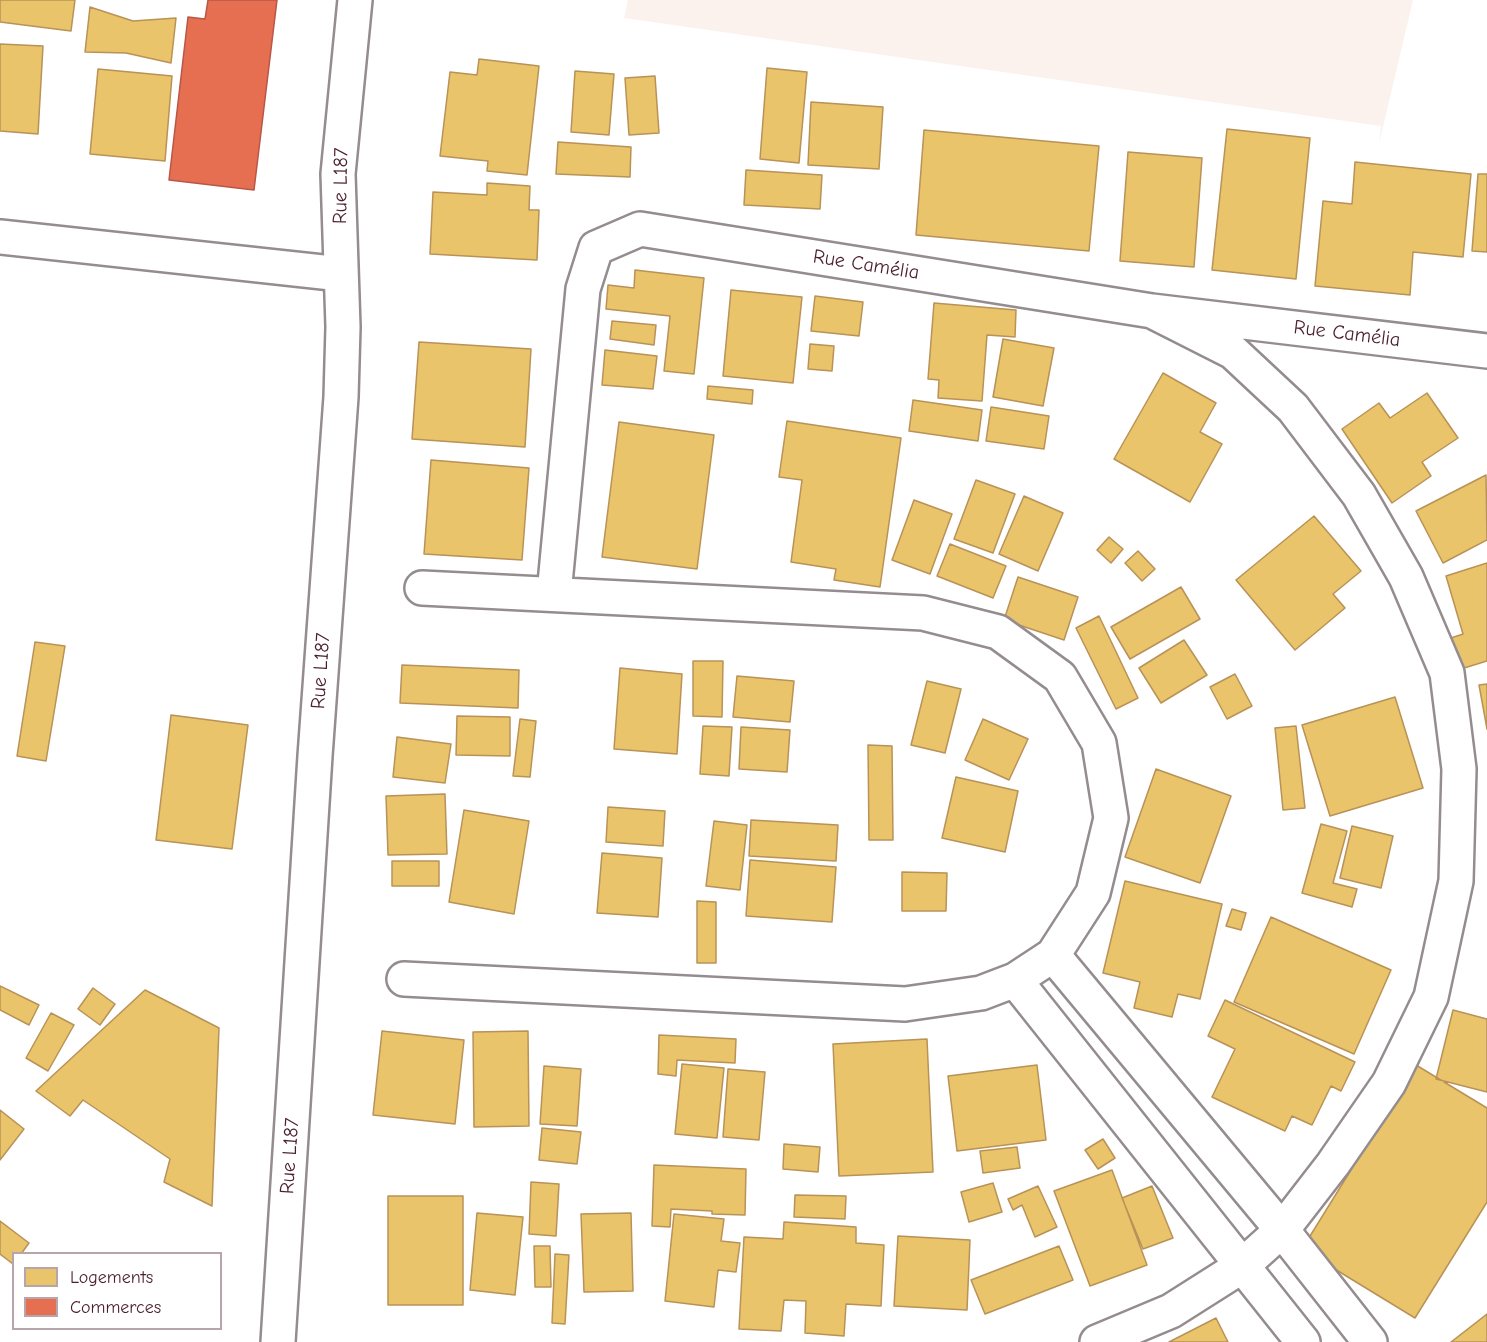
<!DOCTYPE html>
<meta charset="utf-8">
<style>
body{margin:0}
#map{position:relative;width:1487px;height:1342px;overflow:hidden;background:#fff;font-family:"Comic Neue",sans-serif}
canvas{display:block}
.legend{position:absolute;left:12px;top:1252px;width:210px;height:78px;box-sizing:border-box;background:#fff;border:2px solid #b7a5aa;margin:0;padding:8px 10px;list-style:none;font-size:18px;color:#4a1f2b}
.legend li{display:flex;align-items:center;gap:12px;height:30px}
.legend b{width:30px;border:2px solid #b7a5aa}
</style>
<div id="map">
<canvas width="1487" height="1342"></canvas>
<ul class="legend">
<li><b style="height:16px;background:#e9c46a"></b>Logements</li>
<li><b style="height:16px;background:#e76f51"></b>Commerces</li>
</ul>
</div>
<script>
const context = document.querySelector('canvas').getContext('2d');
context.lineJoin = 'round';
function fill(path, color) { context.fillStyle = color; context.fill(path, 'evenodd'); }
function strokePath(path, color, width, dash) { context.strokeStyle = color; context.lineWidth = width; context.lineCap = dash ? 'butt' : 'round'; context.setLineDash(dash || []); context.stroke(path); }
function drawText(font, color, halo, rows, align = 'center') {
  context.font = font + ' "Comic Neue",sans-serif'; context.lineWidth = 6; context.setLineDash([]); context.textBaseline = 'middle'; context.strokeStyle = halo; context.fillStyle = color; for (const [text, x, y, turn = 0] of rows) {
    context.save(); context.translate(x, y); context.rotate((+turn || 0) * Math.PI / 180); context.textAlign = isNaN(turn) ? turn : align; if (halo) context.strokeText(text, 0, 0); context.fillText(text, 0, 0); context.restore();
  }
}
const built = new Path2D(`
 M 628,0 L 1413,0 L 1379,144 L 1381,126 L 624,18 Z`);
const homes = new Path2D(`
 M 0,0 L 75,0 L 71,31 L 0,22 Z
 M 90,7 L 133,21 L 176,18 L 171,63 L 126,53 L 85,52 Z
 M 0,44 L 43,46 L 38,134 L 0,131 Z
 M 479,59 L 539,66 L 527,175 L 487,171 L 488,161 L 440,156 L 450,72 L 477,75 Z
 M 767,68 L 807,72 L 799,163 L 760,159 Z
 M 98,69 L 172,76 L 165,161 L 90,154 Z
 M 575,71 L 614,74 L 609,135 L 571,132 Z
 M 655,76 L 659,133 L 629,135 L 625,78 Z
 M 811,102 L 883,107 L 879,169 L 808,165 Z
 M 1227,129 L 1310,138 L 1296,279 L 1212,270 Z
 M 924,130 L 1099,146 L 1089,251 L 916,235 Z
 M 558,142 L 631,147 L 630,177 L 556,174 Z
 M 1128,152 L 1202,158 L 1194,267 L 1120,261 Z
 M 1355,162 L 1471,174 L 1463,257 L 1413,252 L 1410,295 L 1315,286 L 1323,201 L 1352,204 Z
 M 746,170 L 822,175 L 820,209 L 744,205 Z
 M 1478,174 L 1487,174 L 1487,252 L 1472,251 Z
 M 487,183 L 530,186 L 529,210 L 539,210 L 537,260 L 430,254 L 433,192 L 487,195 Z
 M 635,270 L 704,278 L 694,374 L 664,371 L 670,316 L 606,309 L 608,285 L 634,288 Z
 M 731,290 L 802,297 L 793,383 L 723,376 Z
 M 815,296 L 863,302 L 859,336 L 811,331 Z
 M 934,303 L 1016,310 L 1015,337 L 987,335 L 982,401 L 938,398 L 939,380 L 928,379 Z
 M 612,321 L 656,325 L 654,345 L 610,339 Z
 M 1003,339 L 1054,348 L 1043,406 L 993,397 Z
 M 419,342 L 531,349 L 525,447 L 412,439 Z
 M 810,344 L 834,346 L 832,371 L 808,369 Z
 M 605,350 L 657,356 L 653,389 L 602,385 Z
 M 1163,373 L 1216,403 L 1200,432 L 1222,444 L 1190,502 L 1114,459 Z
 M 708,386 L 753,390 L 752,404 L 707,399 Z
 M 1427,393 L 1458,438 L 1422,462 L 1431,476 L 1392,503 L 1342,429 L 1379,403 L 1390,418 Z
 M 913,400 L 982,410 L 978,441 L 909,431 Z
 M 991,407 L 1049,416 L 1044,449 L 986,441 Z
 M 787,421 L 901,438 L 880,587 L 834,580 L 836,569 L 791,562 L 802,480 L 779,477 Z
 M 619,422 L 714,435 L 697,569 L 602,557 Z
 M 431,460 L 529,468 L 522,560 L 424,554 Z
 M 1486,475 L 1487,540 L 1443,563 L 1416,511 Z
 M 976,480 L 1015,494 L 993,553 L 954,539 Z
 M 1024,496 L 1063,513 L 1038,571 L 999,554 Z
 M 914,500 L 952,514 L 930,574 L 892,560 Z
 M 1314,516 L 1361,571 L 1333,594 L 1345,608 L 1295,650 L 1236,580 Z
 M 1109,537 L 1123,549 L 1111,563 L 1097,550 Z
 M 950,544 L 1006,566 L 993,598 L 937,576 Z
 M 1138,551 L 1155,569 L 1142,581 L 1125,563 Z
 M 1487,563 L 1487,661 L 1461,669 L 1451,638 L 1463,634 L 1446,576 Z
 M 1018,577 L 1078,597 L 1064,640 L 1004,620 Z
 M 1181,587 L 1200,619 L 1130,659 L 1111,627 Z
 M 1099,616 L 1138,698 L 1116,709 L 1076,628 Z
 M 1184,640 L 1207,675 L 1161,703 L 1139,668 Z
 M 35,642 L 65,646 L 46,761 L 17,756 Z
 M 693,661 L 723,661 L 722,717 L 693,716 Z
 M 402,665 L 519,670 L 518,708 L 400,703 Z
 M 620,668 L 682,674 L 677,754 L 614,749 Z
 M 1235,674 L 1252,706 L 1227,719 L 1210,687 Z
 M 737,676 L 794,681 L 790,722 L 733,717 Z
 M 927,681 L 961,689 L 945,753 L 911,745 Z
 M 1487,684 L 1487,729 L 1479,685 Z
 M 1395,697 L 1423,788 L 1330,816 L 1302,725 Z
 M 171,715 L 248,725 L 232,849 L 156,840 Z
 M 457,716 L 510,717 L 510,756 L 456,755 Z
 M 520,719 L 536,721 L 530,777 L 513,776 Z
 M 983,719 L 1028,739 L 1009,780 L 965,760 Z
 M 703,726 L 732,727 L 729,776 L 700,774 Z
 M 1296,726 L 1305,808 L 1283,810 L 1275,728 Z
 M 741,727 L 790,730 L 787,772 L 739,769 Z
 M 397,737 L 451,744 L 445,783 L 393,777 Z
 M 868,745 L 892,746 L 893,840 L 869,840 Z
 M 1156,769 L 1231,796 L 1200,883 L 1125,857 Z
 M 956,777 L 1018,791 L 1005,852 L 942,838 Z
 M 445,794 L 447,854 L 388,855 L 386,796 Z
 M 608,807 L 665,811 L 663,846 L 606,842 Z
 M 464,810 L 529,821 L 514,914 L 449,902 Z
 M 751,820 L 838,825 L 836,861 L 749,856 Z
 M 714,821 L 747,825 L 740,890 L 706,886 Z
 M 1321,824 L 1347,831 L 1333,883 L 1357,889 L 1352,907 L 1302,893 Z
 M 1352,826 L 1393,836 L 1381,888 L 1340,878 Z
 M 602,853 L 662,858 L 658,917 L 597,913 Z
 M 750,860 L 836,867 L 832,922 L 746,916 Z
 M 392,861 L 439,861 L 439,886 L 392,886 Z
 M 902,872 L 947,873 L 946,911 L 902,911 Z
 M 1125,881 L 1222,904 L 1200,999 L 1178,994 L 1172,1017 L 1134,1008 L 1140,982 L 1103,973 Z
 M 697,901 L 716,902 L 716,963 L 697,963 Z
 M 1232,909 L 1246,913 L 1241,930 L 1226,926 Z
 M 1271,917 L 1391,970 L 1354,1054 L 1234,1002 Z
 M 0,986 L 39,1005 L 29,1025 L 0,1010 Z
 M 93,988 L 115,1004 L 100,1025 L 78,1009 Z
 M 145,990 L 219,1028 L 212,1206 L 164,1182 L 170,1159 L 83,1100 L 70,1116 L 36,1091 Z
 M 1225,1000 L 1355,1062 L 1341,1091 L 1331,1086 L 1312,1125 L 1292,1116 L 1285,1131 L 1212,1097 L 1235,1049 L 1208,1036 Z
 M 1453,1010 L 1487,1019 L 1487,1092 L 1436,1079 Z
 M 51,1013 L 74,1025 L 48,1071 L 26,1058 Z
 M 382,1031 L 464,1040 L 455,1124 L 373,1115 Z
 M 528,1031 L 529,1126 L 474,1127 L 473,1032 Z
 M 659,1035 L 736,1039 L 735,1063 L 677,1060 L 676,1076 L 658,1074 Z
 M 927,1039 L 933,1172 L 839,1176 L 833,1044 Z
 M 682,1064 L 724,1068 L 717,1138 L 675,1134 Z
 M 1037,1065 L 1046,1140 L 957,1151 L 948,1076 Z
 M 1416,1065 L 1487,1108 L 1487,1202 L 1415,1318 L 1302,1249 Z
 M 544,1066 L 581,1069 L 577,1126 L 540,1124 Z
 M 728,1069 L 765,1072 L 759,1140 L 723,1137 Z
 M 0,1110 L 24,1129 L 0,1160 Z
 M 542,1128 L 581,1132 L 577,1164 L 539,1160 Z
 M 1103,1139 L 1115,1158 L 1098,1169 L 1085,1150 Z
 M 784,1144 L 820,1147 L 818,1172 L 783,1169 Z
 M 1017,1147 L 1020,1168 L 983,1173 L 980,1151 Z
 M 654,1165 L 746,1169 L 745,1215 L 712,1214 L 712,1211 L 671,1209 L 670,1227 L 652,1226 Z
 M 1112,1170 L 1147,1265 L 1090,1286 L 1054,1191 Z
 M 531,1182 L 559,1184 L 556,1236 L 529,1234 Z
 M 993,1183 L 1002,1212 L 969,1222 L 961,1192 Z
 M 1038,1186 L 1057,1227 L 1035,1237 L 1022,1205 L 1013,1210 L 1008,1199 Z
 M 1152,1186 L 1173,1238 L 1143,1249 L 1122,1198 Z
 M 795,1195 L 846,1196 L 845,1219 L 794,1217 Z
 M 388,1196 L 463,1196 L 463,1305 L 388,1305 Z
 M 477,1213 L 523,1217 L 515,1295 L 470,1290 Z
 M 631,1213 L 633,1291 L 584,1292 L 581,1214 Z
 M 674,1214 L 724,1219 L 721,1241 L 740,1243 L 736,1272 L 718,1270 L 714,1307 L 665,1301 Z
 M 0,1221 L 29,1243 L 21,1254 L 14,1254 L 13,1264 L 0,1254 Z
 M 784,1222 L 856,1227 L 856,1243 L 884,1245 L 881,1306 L 846,1304 L 844,1336 L 805,1333 L 806,1301 L 784,1300 L 781,1331 L 739,1329 L 744,1237 L 783,1239 Z
 M 898,1236 L 970,1240 L 967,1310 L 894,1306 Z
 M 534,1246 L 550,1246 L 551,1287 L 535,1287 Z
 M 1059,1246 L 1073,1280 L 985,1314 L 971,1280 Z
 M 555,1254 L 569,1255 L 565,1324 L 552,1323 Z
 M 1487,1314 L 1487,1342 L 1451,1342 Z
 M 1216,1318 L 1228,1342 L 1169,1342 Z`);
const shops = new Path2D(`
 M 208,0 L 277,0 L 254,190 L 169,180 L 188,17 L 205,19 Z`);
const street = new Path2D(`
 M 554,594 L 583,289 L 596,248 L 640,229 L 1152,311 L 1487,351
 M 1053,955 L 1282,1230 L 1370,1342
 M 404,979 L 905,1004 L 981,993 L 1015,980 L 1053,955 L 1093,893 L 1111,818 L 1099,743 L 1060,677 L 998,632 L 923,613 L 422,588
 M 1015,980 L 1303,1342
 M 1097,1342 L 1171,1311 L 1242,1266 L 1282,1230 L 1333,1164 L 1389,1083 L 1431,997 L 1456,881 L 1459,769 L 1447,673 L 1406,577 L 1359,495 L 1293,408 L 1233,352 L 1152,311`);
const secondary = new Path2D(`
 M 0,237 L 341,274
 M 278,1342 L 315,756 L 341,397 L 343,327 L 338,174 L 355,0`);
const streetNames = [
 ["Rue L187",341,186,-89],
 ["Rue Camélia",866,265,9],
 ["Rue Camélia",1347,334,7],
 ["Rue L187",321,671,-86],
 ["Rue L187",290,1156,-86]
];
fill(built, '#fbf2ed');
fill(homes, '#e9c46a');
strokePath(homes, '#b99257', 1.5);
fill(shops, '#e76f51');
strokePath(shops, '#b85746', 1.5);
strokePath(street, '#948c8e', 38);
strokePath(secondary, '#948c8e', 38);
strokePath(street, '#fff', 33);
strokePath(secondary, '#fff', 33);
drawText('20px', '#4a1f2b', '#fff', streetNames);
</script>
